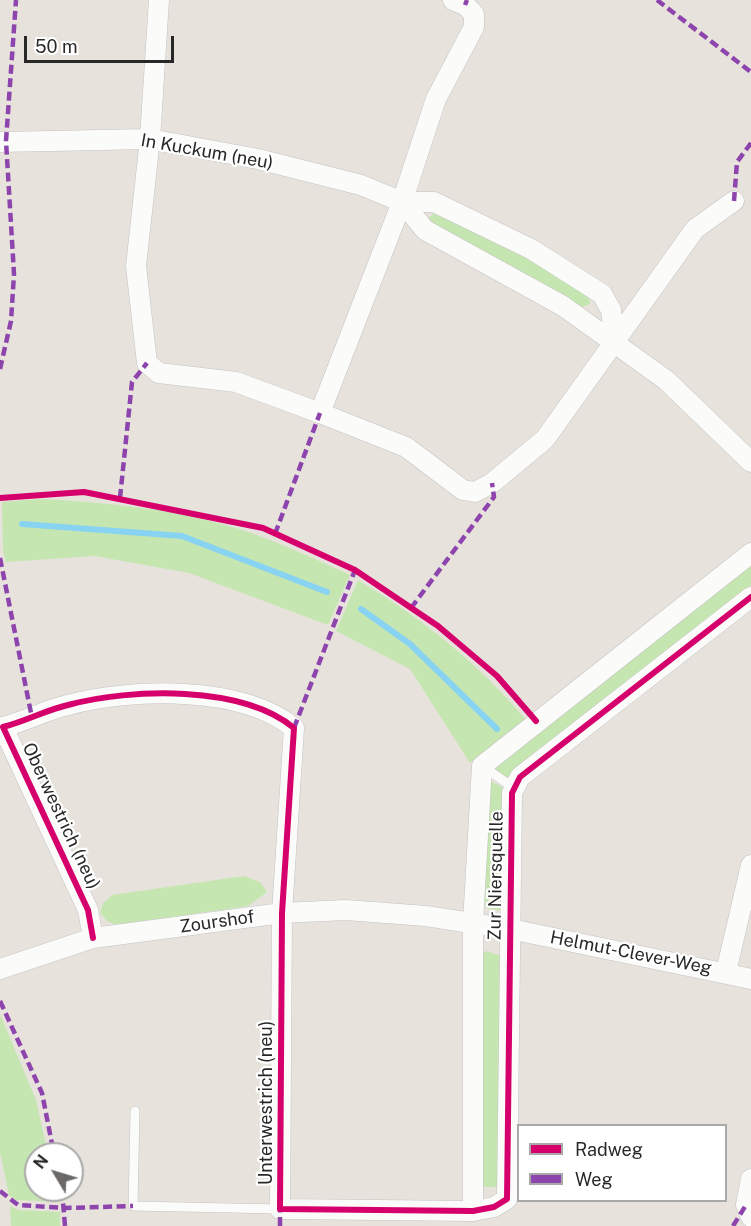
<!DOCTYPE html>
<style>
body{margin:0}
#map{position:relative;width:751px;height:1226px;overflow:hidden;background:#e7e3dc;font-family:"Public Sans",sans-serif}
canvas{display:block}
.legend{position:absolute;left:517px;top:1124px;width:210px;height:78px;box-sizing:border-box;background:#fff;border:2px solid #a9a9a9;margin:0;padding:8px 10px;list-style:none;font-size:18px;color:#282828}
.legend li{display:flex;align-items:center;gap:12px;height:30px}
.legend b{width:30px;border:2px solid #a9a9a9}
.north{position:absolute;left:24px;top:1142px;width:60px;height:60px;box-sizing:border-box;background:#fff;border:2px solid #a9a9a9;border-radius:50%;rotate:308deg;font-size:16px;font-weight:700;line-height:24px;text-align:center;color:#282828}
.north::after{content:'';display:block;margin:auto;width:21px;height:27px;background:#6b6967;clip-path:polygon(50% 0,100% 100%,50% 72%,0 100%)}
.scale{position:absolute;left:24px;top:36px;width:150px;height:27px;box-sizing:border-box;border:3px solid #282828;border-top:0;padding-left:8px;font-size:18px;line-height:21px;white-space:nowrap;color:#282828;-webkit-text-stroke:4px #fff;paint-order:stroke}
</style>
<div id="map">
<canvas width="751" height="1226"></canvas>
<ul class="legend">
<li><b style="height:8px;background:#d6006c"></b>Radweg</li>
<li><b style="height:8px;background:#8e44ad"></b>Weg</li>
</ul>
<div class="north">N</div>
<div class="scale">50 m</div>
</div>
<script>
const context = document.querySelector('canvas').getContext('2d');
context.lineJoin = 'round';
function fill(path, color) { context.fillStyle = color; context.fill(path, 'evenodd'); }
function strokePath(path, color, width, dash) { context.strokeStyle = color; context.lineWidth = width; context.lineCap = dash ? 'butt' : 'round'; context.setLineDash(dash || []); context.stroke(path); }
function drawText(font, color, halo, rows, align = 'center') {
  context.font = font + ' "Public Sans",sans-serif'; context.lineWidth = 4.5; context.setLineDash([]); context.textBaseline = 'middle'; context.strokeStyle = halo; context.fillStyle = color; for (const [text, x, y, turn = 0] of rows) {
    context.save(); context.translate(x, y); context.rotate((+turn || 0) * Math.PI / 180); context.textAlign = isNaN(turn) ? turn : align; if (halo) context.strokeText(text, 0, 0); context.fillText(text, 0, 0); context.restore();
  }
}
const green = new Path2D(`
 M 435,212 L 514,248 L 580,288 L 589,298 L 590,304 L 582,307 L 430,223 L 429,218 Z
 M 41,499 C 102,502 163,508 222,524 C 267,536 308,556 350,575 L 328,625 L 189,573 L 95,556 L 6,562 L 3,551 L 2,502 Z
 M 751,563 L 751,585 L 507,778 L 492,767 Z
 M 358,580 C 421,618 479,663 526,720 L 470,763 L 410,669 L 336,631 Z
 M 487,775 L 492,782 L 504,788 L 502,911 L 485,908 Z
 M 244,876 L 260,882 L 267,892 L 248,906 L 116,925 L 107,921 L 100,913 L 103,903 L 112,895 Z
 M 486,951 L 501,956 L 499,1187 L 478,1187 L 480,956 Z
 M 0,1014 L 36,1100 L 48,1154 L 36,1154 L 36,1190 L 57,1190 L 59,1202 L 16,1200 L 9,1195 L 0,1152 Z
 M 10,1206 L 19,1210 L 60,1212 L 60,1226 L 11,1226 Z`);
const stream = new Path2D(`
 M 22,524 L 182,536 L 327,592
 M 361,609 L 410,644 L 497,729`);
const lane = new Path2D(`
 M 484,767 L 515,789
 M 135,1111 L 133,1206 L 280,1209`);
const street = new Path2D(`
 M 159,0 L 150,139 L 136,266 L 147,363 L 159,373 L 236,382 L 320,413 L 402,202 L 436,99 L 474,27 L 474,14 L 465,5 L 453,0
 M 0,142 L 150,139 L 258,159 L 361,185 L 402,202 L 434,202 L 531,249 L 602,294 L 611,310 L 615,343
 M 402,202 L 425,230 L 563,306 L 666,380 L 751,462
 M 320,413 L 406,447 L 463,490 L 475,492 L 492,483 L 545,439 L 695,229 L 734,201
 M 93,938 L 88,910 L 3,727 C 26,721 46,710 68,705 C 131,688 242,685 294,728 L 282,913 L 280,1209 L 473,1211 L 494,1207 L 507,1199 L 512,793 L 520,777 L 751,597
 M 0,969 L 93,938 L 282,913 L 346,910 L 426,916 L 510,929 L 751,979
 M 726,972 L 751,865
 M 751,1179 L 746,1205 L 751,1217
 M 473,1211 L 473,923 L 482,766 L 751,553`);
const quiet = new Path2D(`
 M 657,0 L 751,72
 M 465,5 L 467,0
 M 734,201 L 737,162 L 751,143
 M 0,369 L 11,321 L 14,274 L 6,141 L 16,0
 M 120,498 L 132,382 L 147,363
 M 275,534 L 320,413
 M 0,558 L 32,718
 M 411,608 L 494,497 L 492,483
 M 294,728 L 355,570
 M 0,1001 L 42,1093 L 54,1154
 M 62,1190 L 65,1226
 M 0,1191 L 18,1205 L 65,1208 L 133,1206
 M 280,1226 L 280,1209
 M 733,1226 L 746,1205`);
const cycleway = new Path2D(`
 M 0,498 L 84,492 L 263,528 L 355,570 L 438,626 L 497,676 L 536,721
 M 93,938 L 88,910 L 3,727 C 26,721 46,710 68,705 C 131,688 242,685 294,728 L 282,913 L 280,1209 L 473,1211 L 494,1207 L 507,1199 L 512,793 L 520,777 L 751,597`);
const streetNames = [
 ["In Kuckum (neu)",207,152,10],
 ["Oberwestrich (neu)",61,816,65],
 ["Zur Niersquelle",496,876,-89],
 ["Zourshof",217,922,-8],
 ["Helmut-Clever-Weg",631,953,11],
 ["Unterwestrich (neu)",266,1103,-90]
];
fill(green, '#c5e6b1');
strokePath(stream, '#88d3f1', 6);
strokePath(lane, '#c4c2c3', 10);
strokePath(street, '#c4c2c3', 21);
strokePath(lane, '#fbfbfa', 9);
strokePath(street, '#fbfbfa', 20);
strokePath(quiet, '#8e44ad', 4.5, [9, 4.5]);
strokePath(cycleway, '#d6006c', 6);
drawText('18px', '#282828', '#fff', streetNames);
</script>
